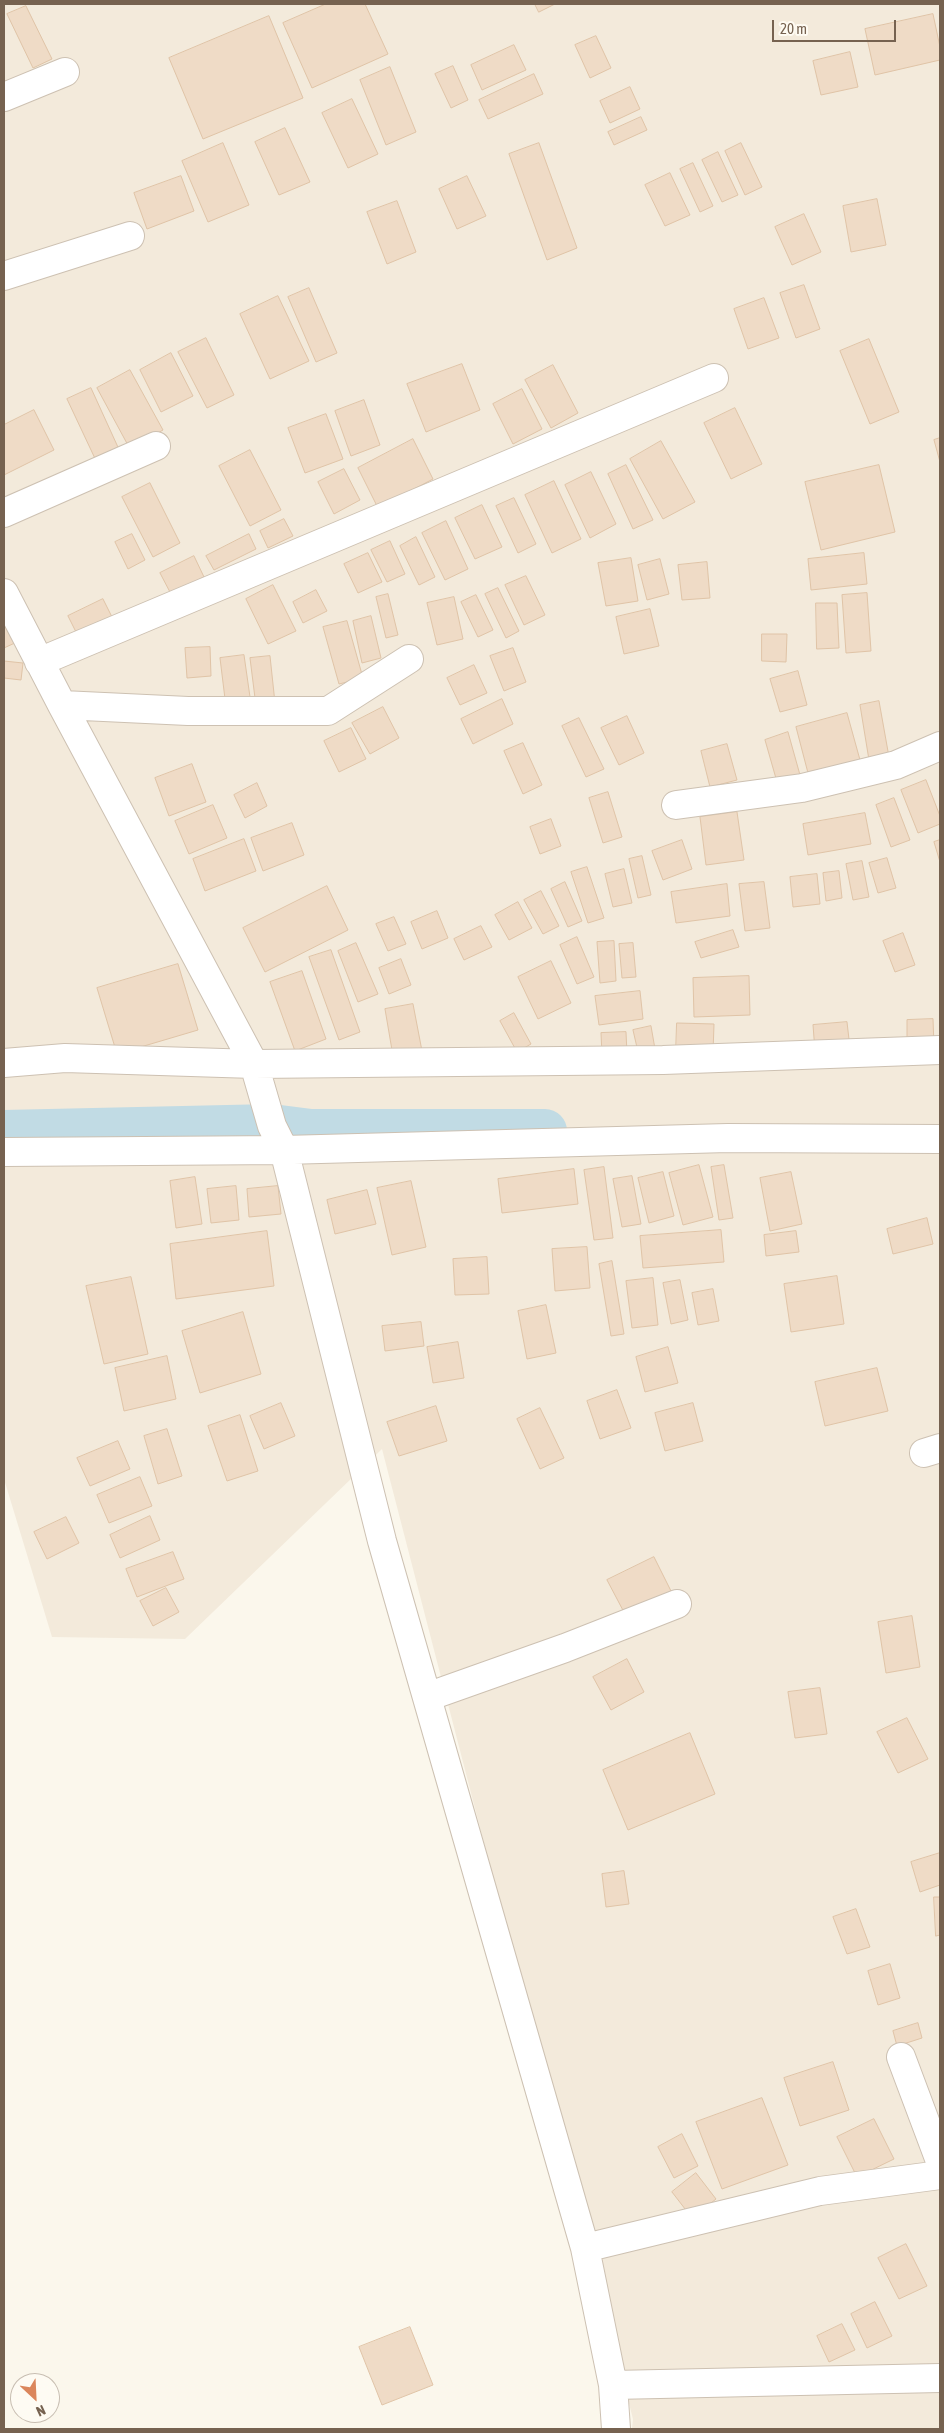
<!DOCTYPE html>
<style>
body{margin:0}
#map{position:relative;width:944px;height:2433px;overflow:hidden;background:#fbf7ec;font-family:"Asap Condensed",sans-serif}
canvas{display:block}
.frame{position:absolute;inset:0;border:5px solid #766250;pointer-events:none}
.north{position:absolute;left:10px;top:2373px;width:50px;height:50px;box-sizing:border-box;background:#fefbf3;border:1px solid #c8beb2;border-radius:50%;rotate:155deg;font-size:14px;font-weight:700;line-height:20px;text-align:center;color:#766250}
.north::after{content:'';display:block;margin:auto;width:18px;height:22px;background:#db865c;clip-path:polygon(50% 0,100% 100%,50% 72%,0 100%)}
.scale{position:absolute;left:772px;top:20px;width:124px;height:22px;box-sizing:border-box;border:2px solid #766250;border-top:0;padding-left:6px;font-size:15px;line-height:18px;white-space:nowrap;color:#766250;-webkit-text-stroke:4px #fefbf3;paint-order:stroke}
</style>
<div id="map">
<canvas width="944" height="2433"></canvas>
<div class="frame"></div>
<div class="north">N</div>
<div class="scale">20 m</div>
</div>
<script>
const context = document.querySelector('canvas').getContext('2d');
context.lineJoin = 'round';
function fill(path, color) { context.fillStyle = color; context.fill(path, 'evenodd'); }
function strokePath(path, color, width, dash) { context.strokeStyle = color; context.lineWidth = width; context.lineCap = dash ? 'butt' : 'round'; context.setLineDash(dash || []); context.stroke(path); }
const residential = new Path2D(`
 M 4,4 L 940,4 L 940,2429 L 632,2429 L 633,2419 L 382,1449 L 185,1639 L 52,1637 L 4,1479 Z`);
const canal = new Path2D(`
 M 4,1132 L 272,1126 L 311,1131 L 545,1131`);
const building = new Path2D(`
 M 326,4 L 365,4 L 388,54 L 312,88 L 283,23 Z
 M 535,4 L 555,4 L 539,12 Z
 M 26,6 L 52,59 L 33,68 L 7,14 Z
 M 933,14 L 940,47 L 940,60 L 875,75 L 865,29 Z
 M 269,16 L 303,98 L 203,139 L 169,58 Z
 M 596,36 L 611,68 L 590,78 L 575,45 Z
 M 514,45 L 526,70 L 482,90 L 471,65 Z
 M 850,52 L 858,87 L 821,95 L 813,61 Z
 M 453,66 L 468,100 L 451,108 L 435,74 Z
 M 390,67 L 416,132 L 386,145 L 360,80 Z
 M 534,74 L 543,94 L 488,119 L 479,100 Z
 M 630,87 L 640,109 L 610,123 L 600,101 Z
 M 352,99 L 378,154 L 348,168 L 322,113 Z
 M 641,117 L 647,130 L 614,145 L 608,132 Z
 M 285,128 L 310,182 L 279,195 L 255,142 Z
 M 223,143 L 249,205 L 208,222 L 182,161 Z
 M 539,143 L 577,248 L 547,260 L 509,154 Z
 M 741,143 L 762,187 L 745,195 L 725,151 Z
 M 718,152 L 738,195 L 722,202 L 702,160 Z
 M 693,163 L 713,206 L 700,212 L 680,169 Z
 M 670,173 L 690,215 L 665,226 L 645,185 Z
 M 181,176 L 194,211 L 147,229 L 134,193 Z
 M 467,176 L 486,216 L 457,229 L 439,189 Z
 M 877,199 L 886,245 L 851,252 L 843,206 Z
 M 397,201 L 416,252 L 387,264 L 367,212 Z
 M 804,214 L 821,252 L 792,265 L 775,227 Z
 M 804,285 L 820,329 L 796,338 L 780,293 Z
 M 309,288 L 337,353 L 316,362 L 288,297 Z
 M 278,296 L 309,361 L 270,379 L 240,314 Z
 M 764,298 L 779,338 L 748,349 L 734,309 Z
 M 206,338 L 234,395 L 207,408 L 178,352 Z
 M 869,339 L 899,412 L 870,424 L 840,351 Z
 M 171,353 L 193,396 L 161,412 L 140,370 Z
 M 462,364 L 480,410 L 426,432 L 407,384 Z
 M 553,365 L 578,413 L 551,428 L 525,380 Z
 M 130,370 L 163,430 L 130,449 L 97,388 Z
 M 91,388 L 122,456 L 99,467 L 67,399 Z
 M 522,389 L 542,429 L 513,444 L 493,404 Z
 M 364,400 L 380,445 L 351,456 L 335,411 Z
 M 735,408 L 762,464 L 731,479 L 704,423 Z
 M 34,410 L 54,450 L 4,475 L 4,425 Z
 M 326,414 L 343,459 L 305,473 L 288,428 Z
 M 940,438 L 940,462 L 934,440 Z
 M 413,439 L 433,479 L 378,508 L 358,468 Z
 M 661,441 L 695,502 L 663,519 L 630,459 Z
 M 250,450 L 281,510 L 250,526 L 219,466 Z
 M 626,465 L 653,520 L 633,529 L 608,474 Z
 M 879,465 L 895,532 L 821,550 L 805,482 Z
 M 344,469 L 360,500 L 334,514 L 318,482 Z
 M 591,472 L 616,524 L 590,538 L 565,485 Z
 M 554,481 L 581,539 L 552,553 L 525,495 Z
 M 150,483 L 180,543 L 153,557 L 122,497 Z
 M 514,498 L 536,544 L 518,553 L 496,506 Z
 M 482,505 L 502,547 L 475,559 L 455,518 Z
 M 284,519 L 293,536 L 268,548 L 260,531 Z
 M 446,521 L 468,569 L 445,580 L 422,533 Z
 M 132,534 L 145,560 L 128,569 L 115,542 Z
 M 249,534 L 256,549 L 214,570 L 206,556 Z
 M 416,537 L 435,577 L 419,585 L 400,546 Z
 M 390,541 L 405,574 L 387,582 L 371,550 Z
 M 368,553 L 382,582 L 358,593 L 344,564 Z
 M 864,553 L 867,584 L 811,590 L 808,559 Z
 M 194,556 L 204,577 L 171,594 L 160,573 Z
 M 631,558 L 638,601 L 606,606 L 598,563 Z
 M 660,559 L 669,594 L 647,600 L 638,565 Z
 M 707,562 L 710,598 L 682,600 L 678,565 Z
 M 526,576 L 545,615 L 524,625 L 505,585 Z
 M 273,585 L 296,631 L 268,644 L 246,599 Z
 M 498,588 L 519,631 L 506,638 L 485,594 Z
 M 316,590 L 327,611 L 303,623 L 293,602 Z
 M 867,593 L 871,651 L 846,653 L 842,595 Z
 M 388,594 L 398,635 L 386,638 L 376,597 Z
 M 476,595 L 493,630 L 478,637 L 461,602 Z
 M 454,597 L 463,639 L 437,645 L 427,603 Z
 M 103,599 L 115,623 L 80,640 L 68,616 Z
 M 816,603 L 837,603 L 839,648 L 817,649 Z
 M 650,609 L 659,646 L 624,654 L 616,617 Z
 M 371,616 L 381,658 L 362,663 L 353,621 Z
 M 4,619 L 17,642 L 4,648 Z
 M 347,621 L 363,678 L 339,684 L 323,627 Z
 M 762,634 L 787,634 L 786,662 L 762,661 Z
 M 210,647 L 211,676 L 187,678 L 185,648 Z
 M 513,648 L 526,682 L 504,691 L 490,656 Z
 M 244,655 L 251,704 L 226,707 L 220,658 Z
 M 270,656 L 275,703 L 256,706 L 250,658 Z
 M 4,661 L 23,663 L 21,680 L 4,678 Z
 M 474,665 L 487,693 L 460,705 L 447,678 Z
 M 798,671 L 807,705 L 780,712 L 770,679 Z
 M 502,699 L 513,724 L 473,744 L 461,719 Z
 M 879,701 L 889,757 L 869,760 L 860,705 Z
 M 383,707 L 399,738 L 370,754 L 352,723 Z
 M 847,713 L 860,760 L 808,773 L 796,727 Z
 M 627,716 L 644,753 L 619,765 L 601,728 Z
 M 579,718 L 604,769 L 586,777 L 562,726 Z
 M 351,728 L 366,759 L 339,772 L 324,741 Z
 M 788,732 L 800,775 L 777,782 L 765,740 Z
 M 523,743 L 542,785 L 523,794 L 504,751 Z
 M 727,744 L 737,780 L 710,787 L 701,751 Z
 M 192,764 L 206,802 L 169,816 L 155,778 Z
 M 926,780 L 940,816 L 940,824 L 918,833 L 901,790 Z
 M 257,783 L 267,806 L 245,818 L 234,795 Z
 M 608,792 L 622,837 L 603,843 L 589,798 Z
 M 894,798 L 910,840 L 891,847 L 876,805 Z
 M 213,805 L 227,838 L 189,854 L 175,821 Z
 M 737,812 L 744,860 L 706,865 L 700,817 Z
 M 865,813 L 871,844 L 808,855 L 803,824 Z
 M 551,819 L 561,846 L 540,854 L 530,827 Z
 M 292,823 L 304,855 L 263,871 L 251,838 Z
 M 244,839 L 256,871 L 205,891 L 193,859 Z
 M 682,840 L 692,869 L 663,880 L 652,851 Z
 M 940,840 L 940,862 L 934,842 Z
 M 642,856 L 651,895 L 638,898 L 629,859 Z
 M 887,858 L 896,888 L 878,893 L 869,863 Z
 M 862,861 L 869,897 L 853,900 L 846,864 Z
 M 587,867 L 604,918 L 588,923 L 571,872 Z
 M 624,869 L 632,903 L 613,907 L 605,874 Z
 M 839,871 L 842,898 L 826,901 L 823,873 Z
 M 817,874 L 820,904 L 793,907 L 790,877 Z
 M 565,882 L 582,921 L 568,927 L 551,889 Z
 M 764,882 L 770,928 L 745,931 L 739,884 Z
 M 727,884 L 730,916 L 676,923 L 671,892 Z
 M 327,886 L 348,930 L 265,972 L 243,928 Z
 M 541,891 L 559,926 L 543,934 L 524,900 Z
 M 518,902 L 532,928 L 509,940 L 495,915 Z
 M 437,911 L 448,938 L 422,949 L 411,922 Z
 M 394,917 L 406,944 L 388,951 L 376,924 Z
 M 481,926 L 492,947 L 464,960 L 454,939 Z
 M 733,930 L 739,947 L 701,958 L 695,942 Z
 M 903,933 L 915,965 L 895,972 L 883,941 Z
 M 577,937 L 594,977 L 577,984 L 560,945 Z
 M 614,941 L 616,981 L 600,983 L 597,942 Z
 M 356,943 L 378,994 L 358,1002 L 338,951 Z
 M 633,943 L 636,977 L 622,978 L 619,944 Z
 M 331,950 L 360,1032 L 339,1040 L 309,957 Z
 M 401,959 L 411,985 L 389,994 L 379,968 Z
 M 551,961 L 571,1003 L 538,1019 L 518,977 Z
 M 178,964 L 198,1030 L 117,1054 L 97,988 Z
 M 302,971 L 326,1039 L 295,1051 L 270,982 Z
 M 749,976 L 750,1015 L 694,1017 L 693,978 Z
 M 640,991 L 643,1019 L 599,1025 L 595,996 Z
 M 413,1004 L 422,1051 L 393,1056 L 385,1009 Z
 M 514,1013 L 531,1044 L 517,1052 L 500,1021 Z
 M 933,1019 L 934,1046 L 907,1047 L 907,1020 Z
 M 847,1022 L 850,1048 L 815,1051 L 813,1025 Z
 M 677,1023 L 714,1024 L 713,1053 L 676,1052 Z
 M 651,1026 L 655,1049 L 638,1052 L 633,1030 Z
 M 626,1032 L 627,1054 L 602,1055 L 601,1033 Z
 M 699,1165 L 713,1217 L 683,1225 L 669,1173 Z
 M 724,1165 L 733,1218 L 719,1220 L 711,1167 Z
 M 604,1167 L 613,1238 L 594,1240 L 584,1170 Z
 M 574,1169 L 578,1204 L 502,1213 L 498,1179 Z
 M 663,1172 L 674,1216 L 649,1223 L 638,1178 Z
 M 791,1172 L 802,1224 L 770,1231 L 760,1178 Z
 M 632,1176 L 641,1224 L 622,1227 L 613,1179 Z
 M 195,1177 L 202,1224 L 176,1228 L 170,1181 Z
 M 411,1181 L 426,1247 L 392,1255 L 377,1188 Z
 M 236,1186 L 239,1220 L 211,1223 L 207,1189 Z
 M 278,1186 L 281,1214 L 249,1217 L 247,1189 Z
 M 367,1190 L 376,1224 L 335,1234 L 327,1200 Z
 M 927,1218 L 933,1244 L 893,1254 L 887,1229 Z
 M 721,1230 L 724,1262 L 643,1268 L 640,1236 Z
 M 267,1231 L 274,1286 L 176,1299 L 170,1244 Z
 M 796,1231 L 799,1252 L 766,1256 L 764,1235 Z
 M 587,1247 L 590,1288 L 555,1291 L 552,1249 Z
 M 487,1257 L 489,1294 L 455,1295 L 453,1259 Z
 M 612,1261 L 624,1334 L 611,1336 L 599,1264 Z
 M 837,1276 L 844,1324 L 791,1332 L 784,1284 Z
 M 131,1277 L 148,1354 L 104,1364 L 86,1286 Z
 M 653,1278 L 658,1325 L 632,1328 L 626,1281 Z
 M 680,1280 L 688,1320 L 671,1324 L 663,1283 Z
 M 713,1289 L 719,1321 L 698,1325 L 692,1293 Z
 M 546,1305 L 556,1353 L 527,1359 L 518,1311 Z
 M 243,1312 L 261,1374 L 200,1393 L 182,1331 Z
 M 421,1322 L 424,1346 L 385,1351 L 382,1326 Z
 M 458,1342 L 464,1378 L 433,1383 L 427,1347 Z
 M 668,1347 L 678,1383 L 645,1392 L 636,1357 Z
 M 167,1356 L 176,1399 L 124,1411 L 115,1368 Z
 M 877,1368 L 888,1411 L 825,1426 L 815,1382 Z
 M 617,1390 L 631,1428 L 600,1439 L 587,1401 Z
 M 281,1403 L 295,1436 L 264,1449 L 250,1416 Z
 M 693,1403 L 703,1441 L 665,1451 L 655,1413 Z
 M 436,1406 L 447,1441 L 399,1456 L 387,1422 Z
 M 540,1408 L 564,1458 L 540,1469 L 517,1419 Z
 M 240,1415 L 258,1471 L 227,1481 L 208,1426 Z
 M 167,1429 L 182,1476 L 158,1484 L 144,1436 Z
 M 118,1441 L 130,1469 L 90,1486 L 77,1458 Z
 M 140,1477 L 152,1506 L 109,1523 L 97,1495 Z
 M 150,1516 L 160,1540 L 120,1558 L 110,1535 Z
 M 66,1517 L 79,1543 L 47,1559 L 34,1532 Z
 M 173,1552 L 184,1579 L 137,1597 L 126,1569 Z
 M 654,1557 L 672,1593 L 626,1616 L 607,1580 Z
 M 166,1588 L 179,1612 L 153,1626 L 140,1601 Z
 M 912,1616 L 920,1667 L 886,1673 L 878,1622 Z
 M 627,1659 L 644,1692 L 611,1710 L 593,1677 Z
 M 820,1688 L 827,1734 L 795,1738 L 788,1692 Z
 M 907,1718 L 928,1759 L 898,1773 L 877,1732 Z
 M 690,1733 L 715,1794 L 628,1830 L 603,1770 Z
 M 940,1853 L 940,1885 L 920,1892 L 911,1862 Z
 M 624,1871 L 629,1904 L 606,1907 L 602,1874 Z
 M 934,1897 L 940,1897 L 940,1935 L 936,1936 Z
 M 856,1909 L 870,1947 L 847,1954 L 833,1917 Z
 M 890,1964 L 900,1998 L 878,2005 L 868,1971 Z
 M 918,2023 L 922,2038 L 897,2046 L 893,2031 Z
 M 833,2062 L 849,2110 L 800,2126 L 784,2078 Z
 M 762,2098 L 788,2165 L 722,2189 L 696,2122 Z
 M 874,2119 L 894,2159 L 857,2177 L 837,2137 Z
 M 682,2134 L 698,2166 L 674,2178 L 658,2147 Z
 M 696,2173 L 716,2199 L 692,2218 L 672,2192 Z
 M 906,2244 L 927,2286 L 899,2299 L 878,2258 Z
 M 875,2302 L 892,2336 L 867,2348 L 851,2314 Z
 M 842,2324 L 855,2350 L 829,2362 L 817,2336 Z
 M 410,2327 L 433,2385 L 382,2405 L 359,2347 Z`);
const street = new Path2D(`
 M 4,97 L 65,72
 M 4,276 L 130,236
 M 4,513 L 156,446
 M 4,593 L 62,705 L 254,1064 L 272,1126 L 284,1150 L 382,1541 L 585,2248 L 613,2385 L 616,2429
 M 39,662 L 714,378
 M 62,705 L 188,711 L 328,711 L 409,659
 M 676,805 L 802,788 L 896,765 L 940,746
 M 4,1063 L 65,1058 L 254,1064 L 663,1060 L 940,1050
 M 4,1152 L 284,1150 L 728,1138 L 940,1139
 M 924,1453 L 940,1448
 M 427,1697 L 565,1648 L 677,1604
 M 901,2057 L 940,2161
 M 585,2248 L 820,2191 L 940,2175
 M 613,2385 L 940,2378`);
fill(residential, '#f3eadb');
strokePath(canal, '#c1dbe4', 44);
fill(building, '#efdbc6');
strokePath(building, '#e0c4a7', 1);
strokePath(street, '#cdc1b2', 30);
strokePath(street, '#fff', 28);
</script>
